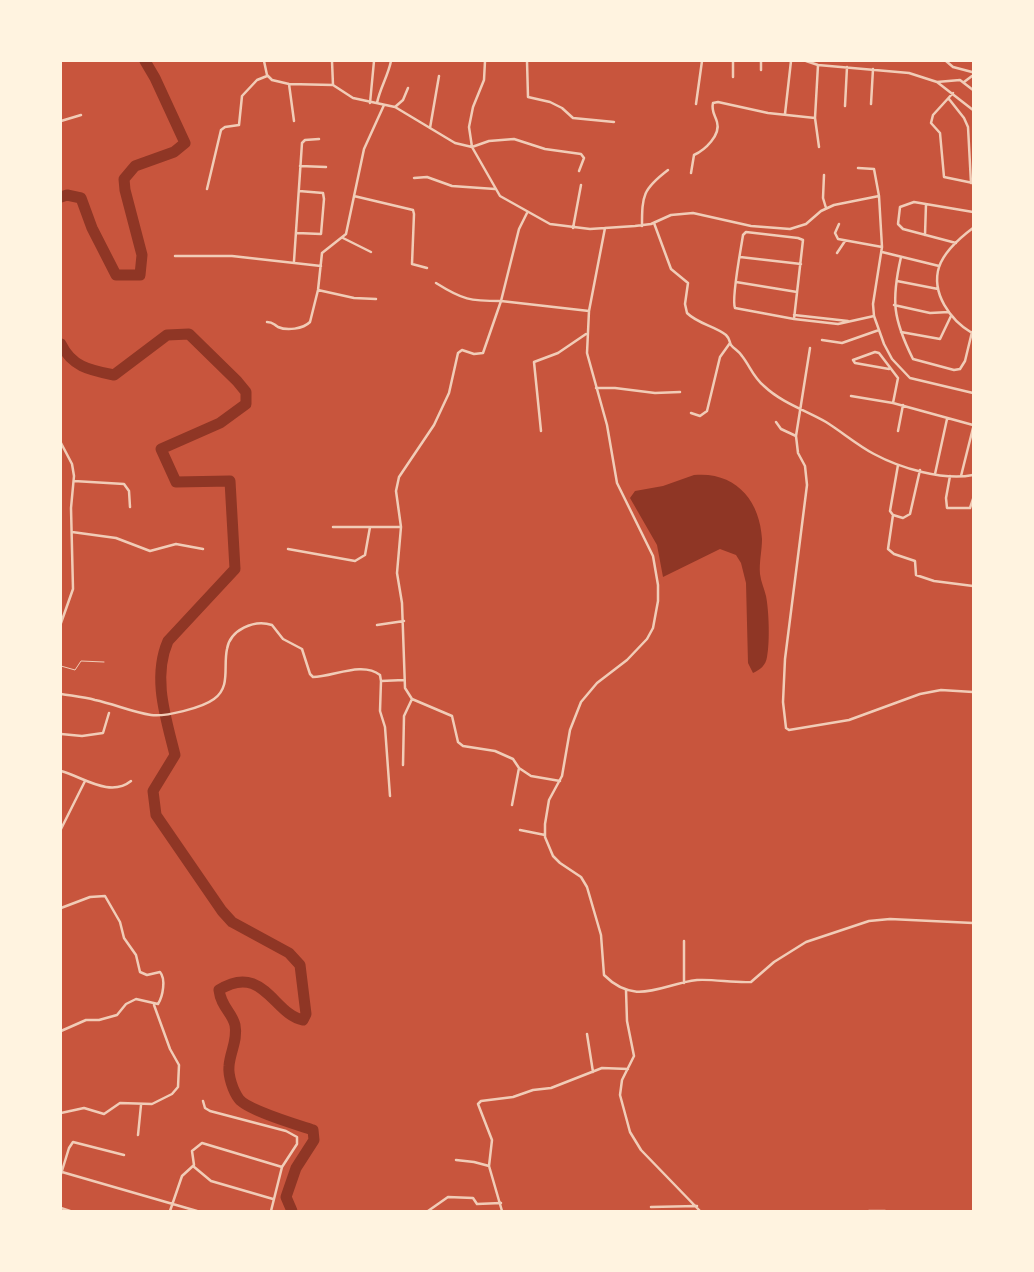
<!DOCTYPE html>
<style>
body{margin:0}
#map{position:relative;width:1034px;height:1272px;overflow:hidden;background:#c8553d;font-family:Arial,sans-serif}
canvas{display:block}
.frame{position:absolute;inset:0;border:62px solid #fff3e0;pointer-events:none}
</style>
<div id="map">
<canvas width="1034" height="1272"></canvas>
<div class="frame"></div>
</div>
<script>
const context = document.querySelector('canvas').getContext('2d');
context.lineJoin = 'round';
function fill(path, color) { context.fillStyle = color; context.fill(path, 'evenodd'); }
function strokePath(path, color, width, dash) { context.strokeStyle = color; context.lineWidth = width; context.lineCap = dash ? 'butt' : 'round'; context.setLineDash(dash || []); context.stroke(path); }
const water = new Path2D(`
 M 694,475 C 736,471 760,501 762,539 C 762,551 759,562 760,574 C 761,582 764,588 766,596 C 769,611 770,642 767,657 C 766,665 760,670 753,673 L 748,663 L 746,583 L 741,563 L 736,555 L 720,549 L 663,577 L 657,545 L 630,498 L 635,491 L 663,486 Z`);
const river = new Path2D(`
 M 61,197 L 67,195 L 81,198 L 92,228 L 116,275 L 140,275 L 142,255 L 125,190 L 124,179 L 135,166 L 174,152 L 185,143 L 155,78 L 145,61
 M 61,344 C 72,367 90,370 114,375 L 167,335 L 189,334 L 237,381 L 246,392 L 246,404 L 220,423 L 161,449 L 176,482 L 230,481 L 235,569 L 168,641 C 152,678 166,718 175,755 L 153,791 L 156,815 L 222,911 L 232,922 L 289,953 L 300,965 L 306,1014 L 303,1020 C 274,1015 263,962 219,990 C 221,1007 232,1012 235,1025 C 238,1040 230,1052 229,1066 C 228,1076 233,1091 239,1099 C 247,1110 298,1125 313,1130 L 314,1140 L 296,1168 L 286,1197 L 292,1211`);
const service = new Path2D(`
 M 61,666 L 75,670 L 81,661 L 104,662`);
const minor = new Path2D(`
 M 264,61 L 267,75 L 272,80 L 289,84 L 333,85 L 353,98 L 395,107 L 455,143 L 472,147 L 489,141 L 514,139 L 545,149 L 581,154 L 584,158 L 579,171
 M 332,61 L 333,85
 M 485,61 L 484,80 L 473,107 L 469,127 L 472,147 L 500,196 L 550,224 L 590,229 L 635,226 L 651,224 L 671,215 L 693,213 L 751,226 L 790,229 L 806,224 L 821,211 L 834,205 L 879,196 L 882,247 L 873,304 L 874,316 L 884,344 L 892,359 L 910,378 L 973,393
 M 527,61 L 528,97 L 550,102 L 562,108 L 573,118 L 614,122
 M 806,61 L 818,65 L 909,73 L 937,82 L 973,110
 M 946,61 L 953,67 L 972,72
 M 818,65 L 815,118 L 819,147
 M 761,70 L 761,61
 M 733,77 L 733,61
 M 937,82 L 960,80 L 973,90
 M 964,82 L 972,76
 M 289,84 L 294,121
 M 953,93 L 933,115 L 931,123 L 940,133 L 944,177 L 973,183
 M 949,99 L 964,118 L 968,127 L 971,183
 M 370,103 L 374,61
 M 377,103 C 380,88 388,76 391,61
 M 696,104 L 702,61
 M 871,104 L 873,69
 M 845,106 L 847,67
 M 395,107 L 403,100 L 408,88
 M 785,114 L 791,61
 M 61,121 L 81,115
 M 430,128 L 439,76
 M 300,166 L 326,167
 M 858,168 L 874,169 L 879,196
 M 691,173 L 694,155 C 705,150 721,135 717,122 C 715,115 711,111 713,103 L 718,102 L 768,113 L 815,118
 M 824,175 L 823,198 L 826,208
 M 414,178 L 427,177 L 452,186 L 495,189
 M 207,189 L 221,130 L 225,127 L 239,125 L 242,96 L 257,80 L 267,76
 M 354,196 L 413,210 L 414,214 L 412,264 L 427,268
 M 654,223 L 671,269 L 688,283 L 685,304 L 687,313 C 698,324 715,326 726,335 C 730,339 729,341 731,345 C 734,349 739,351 742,356 C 750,366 753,377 764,386 C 782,403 805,410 826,422 C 842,432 857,445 874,454 C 900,468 943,481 973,475
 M 839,224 L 835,233 L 838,239 L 882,247
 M 642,226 C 642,195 643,189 668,170
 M 573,228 L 581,185
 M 605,228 L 589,311 L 587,353 L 607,425 L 617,483 L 653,556 L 658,585 L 658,601 L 653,628 L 647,639 L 627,660 L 597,683 L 581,702 L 570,730 L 562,776 L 549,800 L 545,824 L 545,837 L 553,856 L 560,863 L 581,877 L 587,887 L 601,935 L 604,975 C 636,1007 661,984 697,980 C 715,979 733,983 751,982 L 774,962 L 806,942 L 869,921 L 890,919 L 973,923
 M 297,233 L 321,234 L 324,199 L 323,193 L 299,191
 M 925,235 L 926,204
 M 343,238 L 371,252
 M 956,243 L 903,229 L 898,224 L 900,207 L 914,202 L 973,212
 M 882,252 L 939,266
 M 837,253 L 845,241
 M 175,256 L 232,256 L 321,266
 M 740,257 L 801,264
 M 901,257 C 891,301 893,319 913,359 L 954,370 L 960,369 L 965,361 L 972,332
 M 294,261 L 302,143 L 305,140 L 319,139
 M 897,281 L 938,289
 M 736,282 L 797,292
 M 436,283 C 463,300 470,301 501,301 L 519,229 L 527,213
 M 318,290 L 354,298 L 376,299
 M 894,305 L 930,313 L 949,312
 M 794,315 L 848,321
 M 794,319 L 803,240 L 798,238 L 746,232 L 743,235 C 741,249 731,299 735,308 L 794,319 L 838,324 L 874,316
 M 267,322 C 273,322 273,324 278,327 C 287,331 303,329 310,322 L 318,290 L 322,253 L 346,234 L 364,149 L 384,105
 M 901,332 L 940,339 L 951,316
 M 972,333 C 950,320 931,293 939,267 C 944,252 961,237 973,228
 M 822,340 L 842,343 L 879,330
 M 810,348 L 796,436 L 798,453 L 805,466 L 807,485 L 785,659 L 783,702 L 786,728 L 789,730 L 849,720 L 920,694 L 941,690 L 973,692
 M 853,360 L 875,352 L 879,353 L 898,378 L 893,403
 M 853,360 L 855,363 L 889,369
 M 596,388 L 615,388 L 655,393 L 680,392
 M 851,396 L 893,403 L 973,425
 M 691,413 L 700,416 L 707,411 L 720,357 L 730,343
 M 776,422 L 781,429 L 796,436
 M 541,431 L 534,362 L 558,353 L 586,334
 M 898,431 L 903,405
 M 61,443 L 72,464 L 74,476 L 71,508 L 73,589 L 61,623
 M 898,465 L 890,511 L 893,515 L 903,518 L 910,514 L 920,470
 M 935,474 L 947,419
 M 950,476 L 946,498 L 947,508 L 970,508 L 973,499
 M 961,476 L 973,428
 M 74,481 L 124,484 L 129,491 L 130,507
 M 893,515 L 888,549 L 894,554 L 915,561 L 916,575 L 934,581 L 973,586
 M 333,527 L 401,527
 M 72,532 L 116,538 L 150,551 L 176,544 L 203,549
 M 288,549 L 355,561 L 365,555 L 370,527
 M 377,625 L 404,621
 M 61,694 C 73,696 84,697 95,700 C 114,704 132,712 151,715 C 165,717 202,708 214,699 C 231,687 223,667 227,649 C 230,630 254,619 272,625 L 283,639 L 302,649 L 310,674 L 313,677 C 333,677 362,661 380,675 L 381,681
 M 61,734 L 82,736 L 103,733 L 109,713
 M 403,765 L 404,716 L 412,699
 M 61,771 C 83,777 110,798 131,781
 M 560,781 L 531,776 L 519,768 L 513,759 L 495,751 L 463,746 L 458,742 L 452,716 L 412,699 L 405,688 L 402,603 L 397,573 L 401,527 L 396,491 L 399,477 L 434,425 L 449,393 L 458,353 L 462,350 L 474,354 L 483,353 L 501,301 L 589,311
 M 390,796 L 385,727 L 380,711 L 381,681 L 404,680
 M 512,805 L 519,768
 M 61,829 L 85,781
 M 520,830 L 545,835
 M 61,908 L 90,897 L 105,896 L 120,922 L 124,938 L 136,955 L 140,972 L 147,975 L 160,972 C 166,979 163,996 158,1004 L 136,999 L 126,1004 L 117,1015 L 99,1020 L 86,1020 L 61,1031
 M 684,941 L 684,983
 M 626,990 L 627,1021 L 634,1056 L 622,1080 L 620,1095 L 630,1132 L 641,1150 L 700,1211
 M 587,1034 L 593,1072
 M 203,1101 L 205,1108 L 210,1111 L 286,1131 L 297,1137 L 297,1144 L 282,1167 L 271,1211
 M 61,1113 L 84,1108 L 104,1114 L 120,1103 L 152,1104 L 172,1094 L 178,1087 L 179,1065 L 170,1049 L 154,1005
 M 138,1135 L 141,1105
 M 456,1160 L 474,1162 L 489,1166
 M 193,1166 L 211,1181 L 273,1199
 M 62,1172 L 197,1211
 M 61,1174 L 69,1148 L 73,1142 L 124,1155
 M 651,1207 L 697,1206
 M 61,1208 L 70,1211
 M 170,1211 L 182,1176 L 194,1165 L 192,1151 L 202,1143 L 282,1167
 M 428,1211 L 448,1197 L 473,1198 L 477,1204 L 501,1203
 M 502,1211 L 489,1166 L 492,1140 L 478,1104 L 481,1101 L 513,1097 L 533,1090 L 551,1088 L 602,1068 L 628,1069
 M 869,1211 L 885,1211`);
fill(water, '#8f3625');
strokePath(river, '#8f3625', 11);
strokePath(service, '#f1ccb7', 1);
strokePath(minor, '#f1ccb7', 2.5);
</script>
